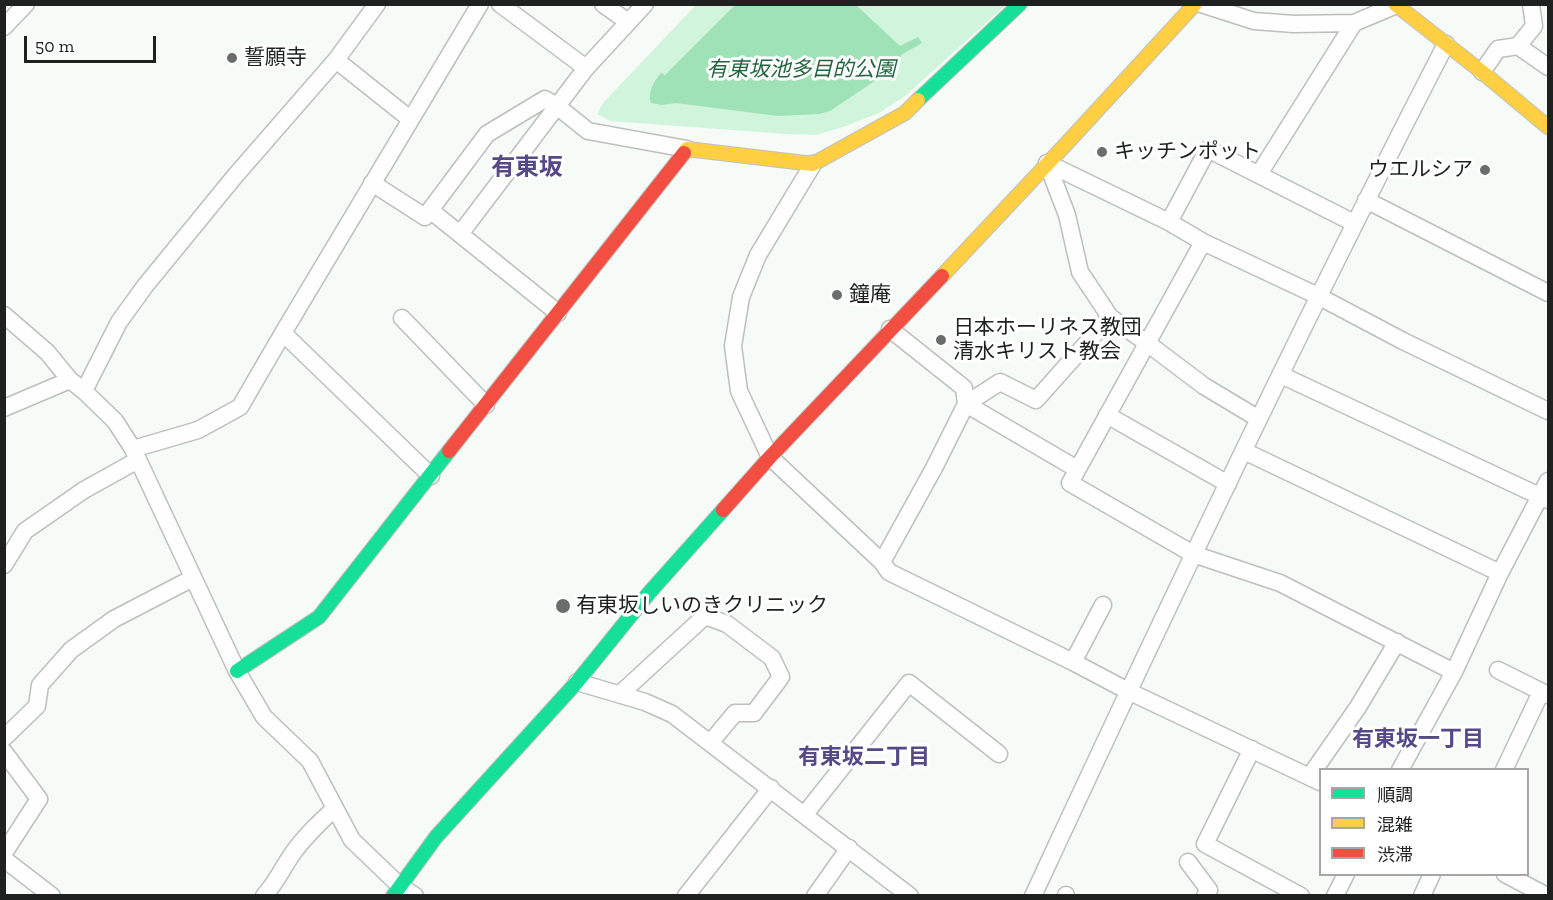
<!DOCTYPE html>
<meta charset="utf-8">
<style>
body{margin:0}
#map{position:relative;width:1553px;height:900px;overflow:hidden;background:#f6fbf7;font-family:"Zilla Slab","Noto Sans JP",serif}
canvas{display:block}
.frame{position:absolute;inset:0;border:6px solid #1e211f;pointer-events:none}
.legend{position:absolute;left:1319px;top:768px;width:210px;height:108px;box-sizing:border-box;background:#fff;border:2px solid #a5a6a5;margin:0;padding:8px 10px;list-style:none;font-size:18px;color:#1e211f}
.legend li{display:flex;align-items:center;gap:12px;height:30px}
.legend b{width:30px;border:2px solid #a5a6a5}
.scale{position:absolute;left:24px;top:36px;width:132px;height:27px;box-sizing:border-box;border:3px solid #1e211f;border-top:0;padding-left:8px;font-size:18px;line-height:21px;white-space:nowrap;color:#1e211f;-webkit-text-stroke:4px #fff;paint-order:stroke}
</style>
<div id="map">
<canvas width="1553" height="900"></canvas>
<div class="frame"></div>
<ul class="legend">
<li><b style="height:8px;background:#16e098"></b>順調</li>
<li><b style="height:8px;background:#ffcf43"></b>混雑</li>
<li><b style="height:8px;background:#f24e42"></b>渋滞</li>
</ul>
<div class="scale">50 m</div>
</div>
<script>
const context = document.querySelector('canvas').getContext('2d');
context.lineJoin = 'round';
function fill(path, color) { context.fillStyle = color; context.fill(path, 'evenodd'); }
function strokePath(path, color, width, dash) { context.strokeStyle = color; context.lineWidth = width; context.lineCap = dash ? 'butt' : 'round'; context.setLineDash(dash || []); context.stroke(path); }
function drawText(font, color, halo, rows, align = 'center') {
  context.font = font + ' "Zilla Slab","Noto Sans JP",serif'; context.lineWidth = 6; context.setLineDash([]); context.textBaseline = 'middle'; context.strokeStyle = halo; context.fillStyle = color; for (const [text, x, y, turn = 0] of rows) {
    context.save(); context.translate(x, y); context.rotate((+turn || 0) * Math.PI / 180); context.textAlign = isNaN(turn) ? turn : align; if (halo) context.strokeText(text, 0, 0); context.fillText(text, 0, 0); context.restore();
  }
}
const green = new Path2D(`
 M 696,5 L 1006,5 L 905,96 L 879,113 L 846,126 L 816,135 L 787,134 L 610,121 L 597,114 L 603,103 Z`);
const water = new Path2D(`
 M 735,5 L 856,5 L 900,46 L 918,37 L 922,43 L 901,55 L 900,61 L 894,68 L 830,111 L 819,114 L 778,116 L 676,103 L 662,105 L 651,103 C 647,92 655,80 661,73 L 665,75 Z`);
const street = new Path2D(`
 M 500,4 L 586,68
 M 603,4 L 628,22
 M 1201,4 L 1254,21 L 1294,24 L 1354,23 L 1399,4
 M 4,27 L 26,4
 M 1518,46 L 1534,26 L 1531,4
 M 336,60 L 410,119
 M 1482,72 L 1498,49 L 1518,46 L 1548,67
 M 1047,163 L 1169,222 L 1203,242 L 1318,296 L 1403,341 L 1548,411
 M 1047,163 L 1067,215 L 1080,272 L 1110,317 L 1147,343 L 1204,386 L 1259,419
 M 813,164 L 758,255 L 741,297 L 733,346 L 739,391 L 770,457 L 882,562 L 889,572 L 1073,662 L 1128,691 L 1320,782
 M 1259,174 L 1354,23
 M 372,183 L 425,217 L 487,134 L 545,99 L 558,107 L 588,131 L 687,149
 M 1366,200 L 1548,293
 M 430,210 L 558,313
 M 1169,222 L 1208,149 L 1354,223
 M 460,234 L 586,68 L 645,4
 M 1203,242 L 1070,483 L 1193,554 L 1280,583 L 1454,672
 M 4,315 L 47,352 L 70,380 L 84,391 L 115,421 L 133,449 L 237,671 L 264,717 L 310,761 L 352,840 L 400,886 L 415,896
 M 402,318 L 486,405
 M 890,329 L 964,388 L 966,404 L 1077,469
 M 283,333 L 431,476
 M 1281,375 L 1548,500
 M 84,391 L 119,322 L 145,286 L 235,176 L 336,60 L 377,4
 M 4,408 L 70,380
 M 1107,415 L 1228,484
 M 133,449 L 198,430 L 240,407 L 283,333 L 480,4
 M 1244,451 L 1500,573
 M 882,562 L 934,468 L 966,404 L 1000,382 L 1036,400 L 1110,317
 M 4,565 L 25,531 L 84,490 L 138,460
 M 1073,662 L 1103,605
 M 1498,670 L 1548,695
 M 577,682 L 645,702 L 672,714 L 910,896
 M 620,694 L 705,616 L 727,624 L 772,658 L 781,677 L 754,713 L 735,713 L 710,743
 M 4,738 L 37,706 L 40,685 L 71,650 L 114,619 L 193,578
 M 1252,749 L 1205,844 L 1301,896
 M 4,752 L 39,799 L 4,853
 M 1400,770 L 1454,672 L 1500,573 L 1548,481
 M 1504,770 L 1541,692
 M 1310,776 L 1358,707 L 1397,642
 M 805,814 L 909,683 L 999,754
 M 4,859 L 52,896
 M 1188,862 L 1209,890 L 1205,896
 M 1505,874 L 1547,896
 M 1066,895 L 1066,896
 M 264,896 C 276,883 283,867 293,853 C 305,836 320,822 335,808
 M 686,896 L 771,788
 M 815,896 L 849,848
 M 1033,896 C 1166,609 1301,325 1446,44
 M 1335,896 L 1346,874
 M 1422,896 L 1432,874`);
const fast = new Path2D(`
 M 918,100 L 1020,4
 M 237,671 L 319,617 L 449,451
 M 393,896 L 436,837 L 577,682 L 649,593 L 723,510`);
const slow = new Path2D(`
 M 1395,4 L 1482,72 L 1548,127
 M 684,153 L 687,149 L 813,164 L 905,113 L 918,100
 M 942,276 L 1067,143 L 1195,4`);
const jam = new Path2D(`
 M 449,451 L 684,153
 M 723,510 L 770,457 L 942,276`);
const markers = [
 [232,58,6,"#6a6d6b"],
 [1102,152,6,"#6a6d6b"],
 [1485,170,6,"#6a6d6b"],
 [837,295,6,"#6a6d6b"],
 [941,340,6,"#6a6d6b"],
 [563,606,8,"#6a6d6b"]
];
const poiNames = [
 ["誓願寺",244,58],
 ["キッチンポット",1114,152],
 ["ウエルシア",1473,170,"right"],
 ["鐘庵",849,295],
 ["日本ホーリネス教団",953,328],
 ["清水キリスト教会",953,352],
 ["有東坂しいのきクリニック",576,606]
];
const parkNames = [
 ["有東坂池多目的公園",801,70]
];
const neighbourhoodNames = [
 ["有東坂一丁目",1418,740],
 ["有東坂二丁目",864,758]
];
const quarterNames = [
 ["有東坂",527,168]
];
fill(green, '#d0f5dc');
fill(water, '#9fe2b6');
strokePath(street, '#bcbfbc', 19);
strokePath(fast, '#bcbfbc', 16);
strokePath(slow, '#bcbfbc', 16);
strokePath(jam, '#bcbfbc', 16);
strokePath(street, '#fefefe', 16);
strokePath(fast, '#16e098', 14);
strokePath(slow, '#ffcf43', 14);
strokePath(jam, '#f24e42', 14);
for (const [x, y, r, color] of markers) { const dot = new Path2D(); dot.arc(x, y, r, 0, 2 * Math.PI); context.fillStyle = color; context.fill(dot); strokePath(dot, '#fff', 2); }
drawText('21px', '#1e211f', '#fff', poiNames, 'left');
drawText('italic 21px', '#23653e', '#fff', parkNames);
drawText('bold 22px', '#554987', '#fff', neighbourhoodNames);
drawText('bold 24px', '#554987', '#fff', quarterNames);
</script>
